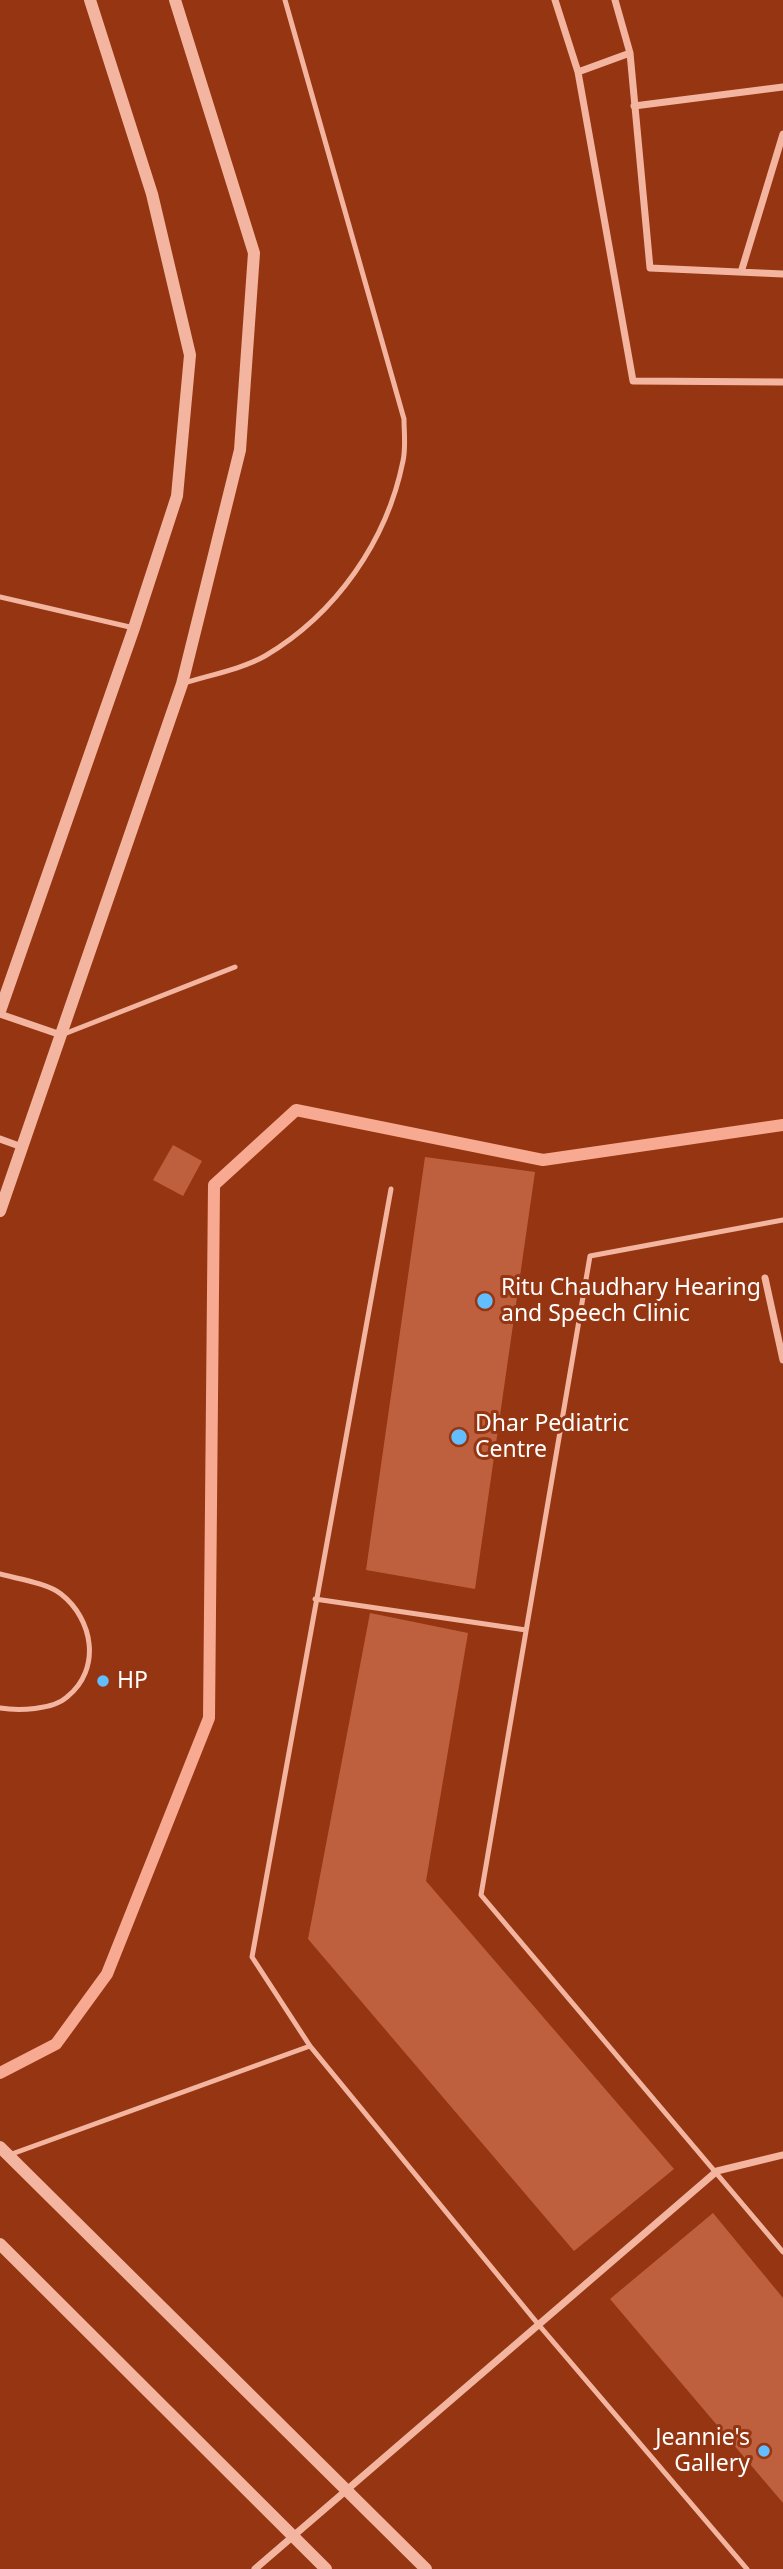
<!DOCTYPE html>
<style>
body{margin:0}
canvas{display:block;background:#953511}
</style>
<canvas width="783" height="2569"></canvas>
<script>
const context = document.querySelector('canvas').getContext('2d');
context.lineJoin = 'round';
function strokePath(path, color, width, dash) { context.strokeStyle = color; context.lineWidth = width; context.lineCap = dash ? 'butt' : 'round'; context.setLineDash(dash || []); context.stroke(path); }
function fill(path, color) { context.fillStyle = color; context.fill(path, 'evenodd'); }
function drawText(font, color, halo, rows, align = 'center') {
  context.font = font + ' "Noto Sans",sans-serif'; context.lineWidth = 6; context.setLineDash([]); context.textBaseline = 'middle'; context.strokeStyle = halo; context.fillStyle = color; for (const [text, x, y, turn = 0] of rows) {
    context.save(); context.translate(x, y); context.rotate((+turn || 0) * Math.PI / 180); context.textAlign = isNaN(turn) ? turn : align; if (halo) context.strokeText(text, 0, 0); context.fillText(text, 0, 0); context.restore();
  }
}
const stream = new Path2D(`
 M 0,2073 L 56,2044 L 107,1974 L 209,1718 L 214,1185 L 296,1110 L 543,1160 L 783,1125`);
const building = new Path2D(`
 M 173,1145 L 202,1161 L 183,1196 L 153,1180 Z
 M 425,1157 L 535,1172 L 475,1589 L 366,1570 Z
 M 370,1613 L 468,1633 L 426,1881 L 674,2169 L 574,2251 L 308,1939 Z
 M 713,2213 L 783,2298 L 783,2503 L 610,2299 Z`);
const service = new Path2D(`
 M 0,597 L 134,628
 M 184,683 C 210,675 242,669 265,656 C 336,614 387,541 403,461 C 406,448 404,432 404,419 L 285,0
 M 64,1034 L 235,967
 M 391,1189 L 252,1957 L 310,2046 L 538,2324 L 747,2569
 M 783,1220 L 590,1256 L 481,1895 L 783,2252
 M 0,1574 C 18,1579 47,1583 61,1594 C 93,1619 102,1669 67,1697 C 53,1710 18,1711 0,1708
 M 315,1599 L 526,1630
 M 9,2155 L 310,2046`);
const minor = new Path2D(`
 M 555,0 L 578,72 L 633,381 L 783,382
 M 615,0 L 630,53 L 650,268 L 783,274
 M 578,72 L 630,53
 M 634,106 L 783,87
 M 742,269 L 783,134
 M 0,1014 L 61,1035
 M 0,1139 L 22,1147
 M 765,1278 L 783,1360
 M 255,2569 L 717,2171 L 783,2155`);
const tertiary = new Path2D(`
 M 0,1011 L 134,628 L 177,496 L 190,355 L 152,194 L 90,0
 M 0,1211 L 182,684 L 240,450 L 254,253 L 175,0
 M 0,2147 L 426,2569
 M 0,2244 L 326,2569`);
const markers = [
 [485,1301,9,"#62beff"],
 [459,1437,9,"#62beff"],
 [103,1681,7,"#62beff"],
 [764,2451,7,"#62beff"]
];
const poiNames = [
 ["Ritu Chaudhary Hearing",501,1288],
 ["and Speech Clinic",501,1314],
 ["Dhar Pediatric",475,1424],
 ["Centre",475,1450],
 ["HP",117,1681],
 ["Jeannie's",750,2438,"right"],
 ["Gallery",750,2464,"right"]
];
strokePath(stream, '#f7aa91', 12);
fill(building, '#be603e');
strokePath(service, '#f3b5a0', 5);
strokePath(minor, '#f3b5a0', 7);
strokePath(tertiary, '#f3b5a0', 12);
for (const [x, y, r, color] of markers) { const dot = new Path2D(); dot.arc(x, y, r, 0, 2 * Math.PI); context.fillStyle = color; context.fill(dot); strokePath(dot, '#953511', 2.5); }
drawText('23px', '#fff', '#953511', poiNames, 'left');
</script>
